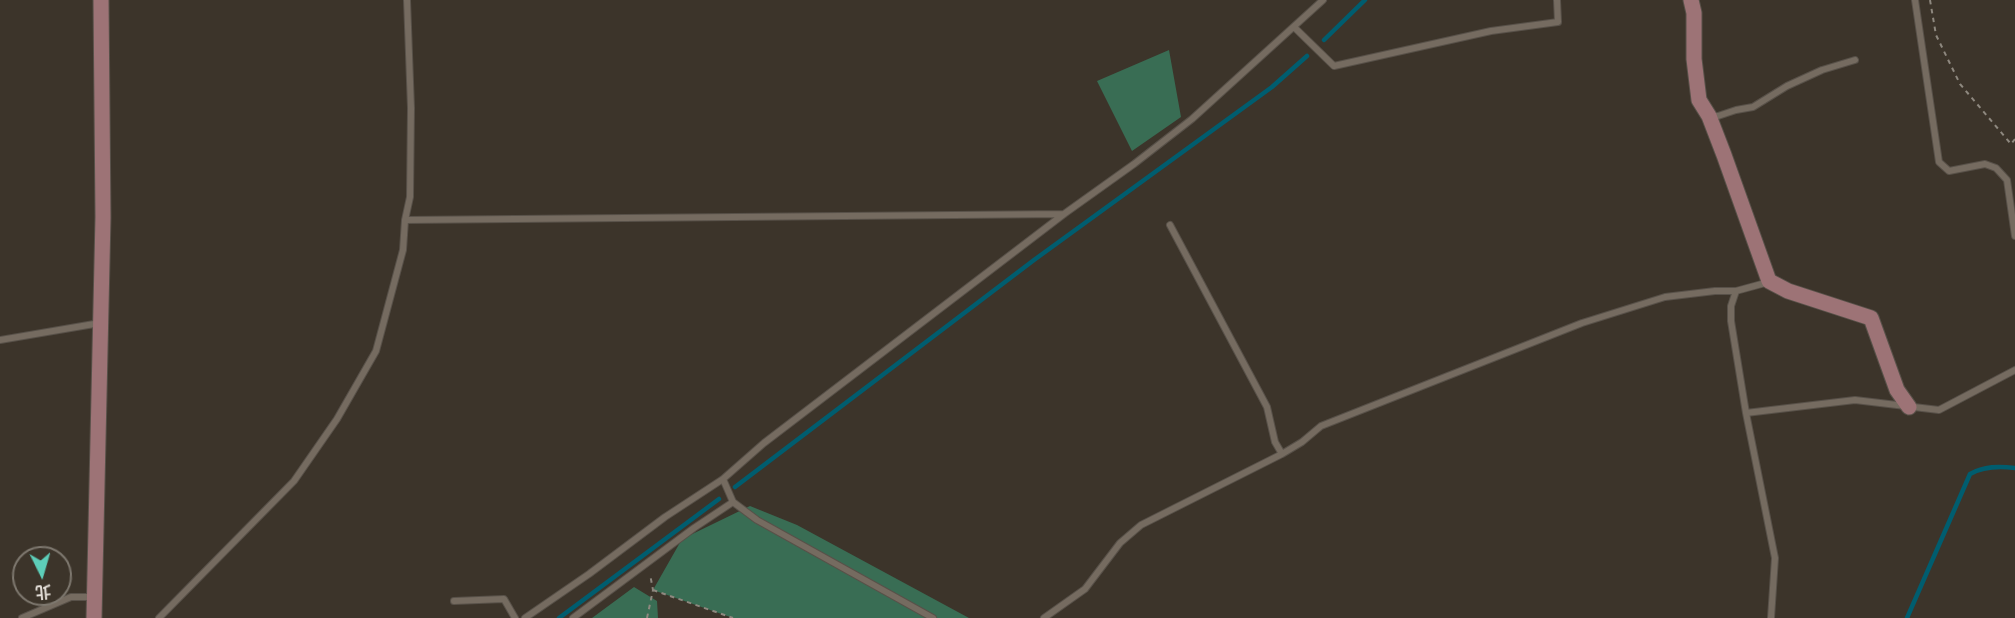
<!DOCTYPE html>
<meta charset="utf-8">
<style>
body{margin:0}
#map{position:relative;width:2015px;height:618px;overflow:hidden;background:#3c342a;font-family:"Archivo Narrow","Noto Sans TC",sans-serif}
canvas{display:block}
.north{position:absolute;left:12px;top:546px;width:60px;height:60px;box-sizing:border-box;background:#3c342a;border:2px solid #7e786f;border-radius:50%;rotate:175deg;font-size:16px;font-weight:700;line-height:24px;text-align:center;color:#e2ddd7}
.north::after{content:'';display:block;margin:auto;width:21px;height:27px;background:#5dceb9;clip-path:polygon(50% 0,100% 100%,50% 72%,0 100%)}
</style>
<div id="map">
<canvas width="2015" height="618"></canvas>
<div class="north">北</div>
</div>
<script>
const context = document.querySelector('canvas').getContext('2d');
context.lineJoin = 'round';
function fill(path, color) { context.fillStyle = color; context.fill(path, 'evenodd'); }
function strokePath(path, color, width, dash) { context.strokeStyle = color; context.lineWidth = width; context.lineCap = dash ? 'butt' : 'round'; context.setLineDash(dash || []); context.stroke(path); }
const green = new Path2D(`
 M 1169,50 L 1181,117 L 1132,151 L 1097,81 Z
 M 750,506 L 797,525 L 969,618 L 733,618 L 653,590 L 682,539 Z
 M 634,587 L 657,601 L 658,618 L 592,618 Z`);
const stream = new Path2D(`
 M 1324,40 L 1365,0
 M 735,487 L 1034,260 L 1272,87 L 1307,56
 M 559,618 L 719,499
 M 1907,618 L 1970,474 C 1984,466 1999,466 2015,468`);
const path = new Path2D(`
 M 1930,0 L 1936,35 L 1960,84 L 2011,144 L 2015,139
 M 653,590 L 733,618
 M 647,618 L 653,590 L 650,574`);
const lane = new Path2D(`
 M 1915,0 L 1939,162 L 1949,171 L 1985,164 L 1996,168 L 2007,180 L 2015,236
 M 1294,27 L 1334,66 L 1491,31 L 1558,22 L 1557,0
 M 1709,116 L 1718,116 L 1736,110 L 1753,107 L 1787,86 L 1822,70 L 1855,60
 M 405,220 L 1064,214
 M 1769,282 L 1736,291 L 1731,306 L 1731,321 L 1746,413 L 1775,558 L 1771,618
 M 0,340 L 100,323
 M 1746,413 L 1855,400 L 1939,410 L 2015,370
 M 1282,454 L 1302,442 L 1321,426 L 1582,323 L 1665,297 L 1715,291 L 1736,291
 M 723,479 L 733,502 L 757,520 L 933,618
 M 454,601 L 504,599 L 515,618
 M 22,618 L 71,597 L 92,597
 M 159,618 L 294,481 L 337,419 L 376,351 L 403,250 L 405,220 L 410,197 L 411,108 L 407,0
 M 525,618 L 589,574 L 665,517 L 723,479 L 764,443 L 1064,214 L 1134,164 L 1192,119 L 1323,0
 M 573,618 L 694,528 L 733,502
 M 1044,618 L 1085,589 L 1120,543 L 1141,525 L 1282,454 L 1275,442 L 1267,407 L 1170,225`);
const secondary = new Path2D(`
 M 1691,0 L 1694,13 L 1694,59 L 1699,100 L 1709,116 L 1724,155 L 1769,281 L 1788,291 L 1871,318 L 1897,390 L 1909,407
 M 94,618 L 103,217 L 101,0`);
fill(green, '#396d54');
strokePath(stream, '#005d6f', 4.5);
strokePath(lane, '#585149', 8);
strokePath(secondary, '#585149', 17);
strokePath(path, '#8e887f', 2, [4.5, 4.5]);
strokePath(lane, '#756b60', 6);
strokePath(secondary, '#9d7376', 15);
</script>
